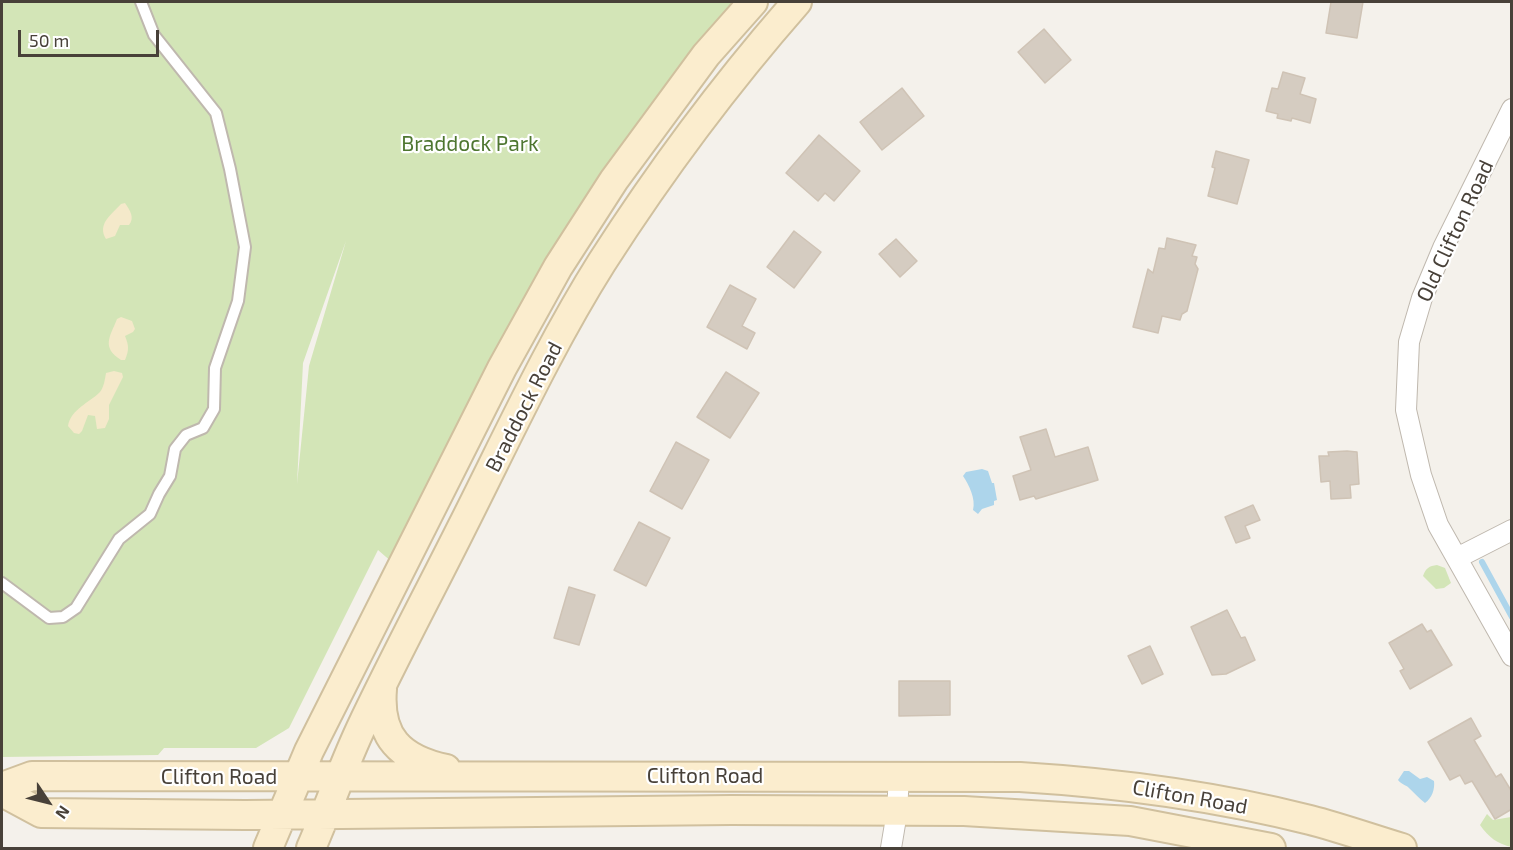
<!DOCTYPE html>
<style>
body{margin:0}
#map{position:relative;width:1513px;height:850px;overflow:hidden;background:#f4f1eb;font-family:"Exo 2",sans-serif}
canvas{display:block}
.frame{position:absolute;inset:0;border:3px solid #484139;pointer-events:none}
.north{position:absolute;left:18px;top:772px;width:60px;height:60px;-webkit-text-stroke:4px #fff;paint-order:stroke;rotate:125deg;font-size:16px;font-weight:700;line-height:24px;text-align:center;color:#484139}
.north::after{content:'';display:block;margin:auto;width:21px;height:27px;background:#484139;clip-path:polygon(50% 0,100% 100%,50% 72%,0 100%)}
.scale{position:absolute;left:18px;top:30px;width:141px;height:27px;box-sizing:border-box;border:3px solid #484139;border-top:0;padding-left:8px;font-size:18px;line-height:21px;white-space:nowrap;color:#484139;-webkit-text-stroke:4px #fff;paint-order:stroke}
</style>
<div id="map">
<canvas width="1513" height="850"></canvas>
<div class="frame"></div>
<div class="north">N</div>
<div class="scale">50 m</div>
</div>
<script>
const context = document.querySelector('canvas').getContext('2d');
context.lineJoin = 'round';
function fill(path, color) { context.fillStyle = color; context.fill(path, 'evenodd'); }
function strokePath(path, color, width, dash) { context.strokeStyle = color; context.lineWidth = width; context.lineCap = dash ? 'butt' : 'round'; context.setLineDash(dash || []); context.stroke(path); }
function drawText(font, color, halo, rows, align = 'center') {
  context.font = font + ' "Exo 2",sans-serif'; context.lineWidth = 4.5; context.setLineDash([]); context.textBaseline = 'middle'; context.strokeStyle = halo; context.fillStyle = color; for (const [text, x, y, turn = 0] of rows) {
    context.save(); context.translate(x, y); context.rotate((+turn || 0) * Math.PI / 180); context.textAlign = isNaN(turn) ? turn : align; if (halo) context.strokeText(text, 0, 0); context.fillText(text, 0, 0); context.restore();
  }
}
const green = new Path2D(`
 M 2,2 L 756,2 L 614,180 L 401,570 L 378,550 L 289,728 L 256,748 L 164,748 L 158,755 L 2,757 ZM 346,241 L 309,366 L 297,484 L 303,363 Z
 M 1437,565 L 1445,568 L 1451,583 L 1444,588 L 1436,589 L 1423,576 C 1426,568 1429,566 1437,565 Z
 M 1487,814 L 1493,820 L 1511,817 L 1511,847 C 1497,843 1489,838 1480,825 Z`);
const sand = new Path2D(`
 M 125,203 C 130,210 135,218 129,225 L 120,225 L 115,236 L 106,239 C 97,224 111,215 121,204 Z
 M 121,317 L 132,321 L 135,329 L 133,332 L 125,336 C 129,346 129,350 125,360 L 121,360 C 101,347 110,337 117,319 Z
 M 114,371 L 122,373 L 123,377 L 109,405 L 109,419 L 105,428 L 97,429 L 95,416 L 88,415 L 82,431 L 79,434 L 74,433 L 68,426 C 71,409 89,403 100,392 C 104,387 105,379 106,373 Z`);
const water = new Path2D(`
 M 982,469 L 988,471 L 992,483 L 994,483 L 997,500 L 994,501 L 994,505 L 982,509 L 978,514 L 973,510 C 976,499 969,485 963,476 L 966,472 Z
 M 1404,771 L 1409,771 L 1420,779 L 1427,777 L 1434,781 C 1435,789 1432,798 1425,803 C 1419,798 1415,794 1410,789 C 1407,785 1402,785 1398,780 Z`);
const stream = new Path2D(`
 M 1482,562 L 1512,617`);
const building = new Path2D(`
 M 1331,2 L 1363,2 L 1357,38 L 1326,33 Z
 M 1044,29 L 1071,60 L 1045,83 L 1018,52 Z
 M 1283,72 L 1305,78 L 1300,94 L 1316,99 L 1310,123 L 1292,118 L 1291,121 L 1277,118 L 1278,114 L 1266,111 L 1272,88 L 1278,89 Z
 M 902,88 L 924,116 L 882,150 L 860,122 Z
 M 819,135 L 860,171 L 834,201 L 825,193 L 818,201 L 786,173 Z
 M 1216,151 L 1249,160 L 1237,204 L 1208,196 L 1215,168 L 1212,167 Z
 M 794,231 L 821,252 L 794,288 L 767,267 Z
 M 1167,238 L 1196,245 L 1192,256 L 1197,257 L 1195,264 L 1198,269 L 1187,311 L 1182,314 L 1180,320 L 1162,316 L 1158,333 L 1133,327 L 1148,269 L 1153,273 L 1159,248 L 1165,249 Z
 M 896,239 L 917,261 L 900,277 L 879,254 Z
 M 730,285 L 756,299 L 742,326 L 755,333 L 747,349 L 707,327 Z
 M 726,372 L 759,393 L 730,438 L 697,417 Z
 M 1046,429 L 1055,457 L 1088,447 L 1098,480 L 1036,499 L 1034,496 L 1020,500 L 1013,476 L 1031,470 L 1020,437 Z
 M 676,442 L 709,460 L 682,509 L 650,491 Z
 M 1347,451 L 1357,452 L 1359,484 L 1350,485 L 1351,498 L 1331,499 L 1330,481 L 1321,482 L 1319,456 L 1329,456 L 1328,452 Z
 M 1253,505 L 1260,520 L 1245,526 L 1250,538 L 1236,543 L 1225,517 Z
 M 639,522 L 670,538 L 646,586 L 614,570 Z
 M 569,587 L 595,595 L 579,645 L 554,638 Z
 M 1227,610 L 1241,638 L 1245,637 L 1255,660 L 1226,674 L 1212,675 L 1191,627 Z
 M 1422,624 L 1427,632 L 1431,630 L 1452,665 L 1410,689 L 1400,671 L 1404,669 L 1389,643 Z
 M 1150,646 L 1163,674 L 1142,684 L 1128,656 Z
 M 899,681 L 950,681 L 950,715 L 899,716 Z
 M 1471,718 L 1481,736 L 1474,740 L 1496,777 L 1501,774 L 1512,792 L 1512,809 L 1495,819 L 1472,781 L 1465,784 L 1460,775 L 1450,780 L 1428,742 Z`);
const lane = new Path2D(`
 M 2,583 L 49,618 L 63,617 L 76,608 L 119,539 L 150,514 L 159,494 L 170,476 L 175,449 L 186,435 L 203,428 L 214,409 L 215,368 L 238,301 L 245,247 L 230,169 L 216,113 L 154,35 L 141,2`);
const street = new Path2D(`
 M 1512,109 L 1443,248 L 1422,298 L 1409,342 L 1406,410 L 1421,475 L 1438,525 L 1512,656
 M 1457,558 L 1512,530
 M 891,848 L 897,812 L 899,775`);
const secondary = new Path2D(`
 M 382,689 C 378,737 400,759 446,769
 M 2,787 L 32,776 L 1020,777 C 1118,783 1215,796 1310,820 C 1341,828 1372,839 1402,848
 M 2,792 L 41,813 L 245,815 L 731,810 L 964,811 L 1130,821 L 1271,848
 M 268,848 L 309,751 L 502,368 L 558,267 L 614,180 L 706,55 L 753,2
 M 311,848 C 328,809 342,769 360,730 C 392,662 428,595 462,527 C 507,438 549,346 602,262 C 661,170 726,83 797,2`);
const parkNames = [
 ["Braddock Park",470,144]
];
const streetNames = [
 ["Old Clifton Road",1455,231,-65],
 ["Braddock Road",524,407,-63],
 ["Clifton Road",705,776],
 ["Clifton Road",219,777],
 ["Clifton Road",1190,797,10]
];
fill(green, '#d3e5b7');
fill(sand, '#f4e9ca');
fill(water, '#add5eb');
strokePath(stream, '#add5eb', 6);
fill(building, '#d5ccc1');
strokePath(building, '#cfc3b5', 1.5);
strokePath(lane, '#bfb8ae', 14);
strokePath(street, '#bfb8ae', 22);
strokePath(secondary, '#d0c09e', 32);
strokePath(lane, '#fff', 10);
strokePath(street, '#fff', 20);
strokePath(secondary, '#fbedce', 28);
drawText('21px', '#4e7630', '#fff', parkNames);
drawText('21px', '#484139', '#fff', streetNames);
</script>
